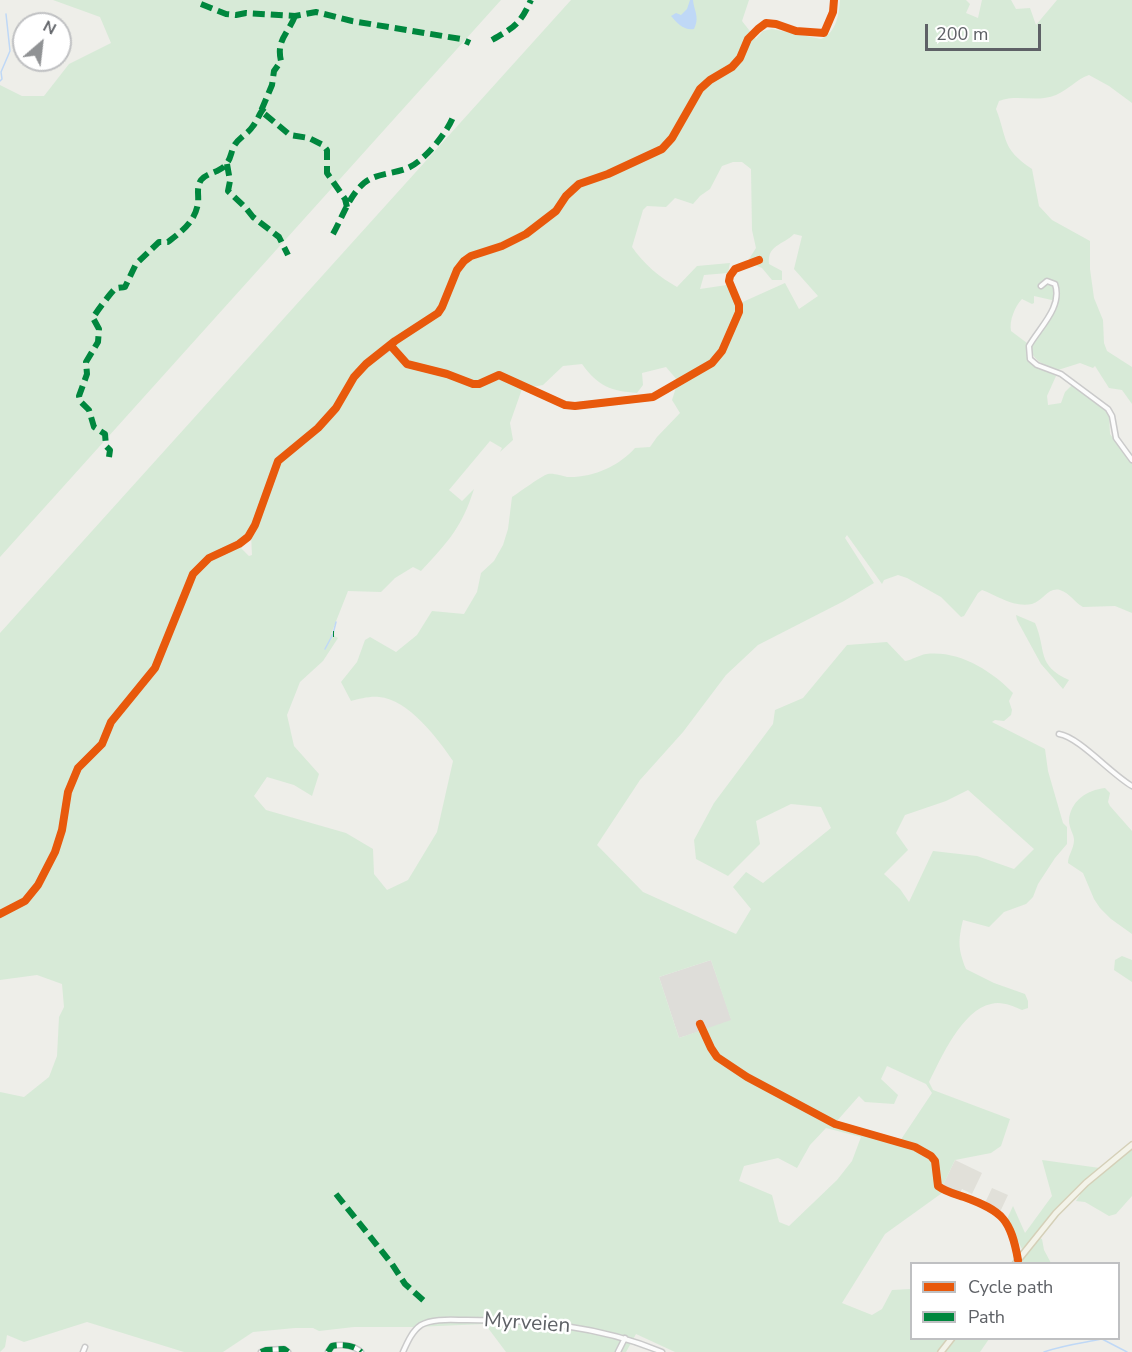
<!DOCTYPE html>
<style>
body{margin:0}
#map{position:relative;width:1132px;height:1352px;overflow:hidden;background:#eeeee9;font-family:"Nunito Sans",sans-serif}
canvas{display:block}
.legend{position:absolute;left:910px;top:1262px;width:210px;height:78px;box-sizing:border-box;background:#fff;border:2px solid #bfc0c2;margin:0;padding:8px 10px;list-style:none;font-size:18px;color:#5e6166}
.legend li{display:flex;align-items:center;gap:12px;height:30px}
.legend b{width:30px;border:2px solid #bfc0c2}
.north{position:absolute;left:12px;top:12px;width:60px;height:60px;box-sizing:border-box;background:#fff;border:2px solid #bfc0c2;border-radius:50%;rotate:28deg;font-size:16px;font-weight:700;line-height:24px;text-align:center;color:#5e6166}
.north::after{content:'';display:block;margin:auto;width:21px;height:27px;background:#909294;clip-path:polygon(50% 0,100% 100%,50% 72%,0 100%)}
.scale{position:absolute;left:925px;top:24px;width:116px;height:27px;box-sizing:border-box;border:3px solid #5e6166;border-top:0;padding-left:8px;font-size:18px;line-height:21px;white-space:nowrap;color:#5e6166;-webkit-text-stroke:4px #fff;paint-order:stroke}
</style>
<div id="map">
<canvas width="1132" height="1352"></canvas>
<ul class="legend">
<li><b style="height:8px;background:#e8590c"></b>Cycle path</li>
<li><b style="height:8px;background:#00873e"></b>Path</li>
</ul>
<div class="north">N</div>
<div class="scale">200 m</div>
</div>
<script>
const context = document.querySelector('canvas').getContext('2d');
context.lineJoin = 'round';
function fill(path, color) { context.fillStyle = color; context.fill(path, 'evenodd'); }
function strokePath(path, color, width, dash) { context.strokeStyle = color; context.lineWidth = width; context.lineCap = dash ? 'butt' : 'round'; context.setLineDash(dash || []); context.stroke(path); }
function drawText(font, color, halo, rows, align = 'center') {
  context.font = font + ' "Nunito Sans",sans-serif'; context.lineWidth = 5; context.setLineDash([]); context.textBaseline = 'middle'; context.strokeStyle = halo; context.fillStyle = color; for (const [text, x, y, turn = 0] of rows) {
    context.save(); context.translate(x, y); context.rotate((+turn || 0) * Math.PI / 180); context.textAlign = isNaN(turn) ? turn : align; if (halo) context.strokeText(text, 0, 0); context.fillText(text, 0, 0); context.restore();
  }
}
const industrial = new Path2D(`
 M 711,960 L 732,1021 L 679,1038 L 659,977 Z`);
const education = new Path2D(`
 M 955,1160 L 982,1173 L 972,1194 L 962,1189 L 960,1193 L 943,1185 Z
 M 992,1188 L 1008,1195 L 1000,1212 L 984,1205 Z`);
const green = new Path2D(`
 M 53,0 L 501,0 L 0,557 L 0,85 L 22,96 L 44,96 L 69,64 L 111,43 L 100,17 Z
 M 571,0 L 749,0 L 742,21 L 756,39 L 763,31 L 772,29 L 821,39 C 836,33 839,15 840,0 L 966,0 L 970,4 L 966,13 L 978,18 L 982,0 L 1011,0 L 1016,9 L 1030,8 L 1036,25 L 1057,0 L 1132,0 L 1132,103 L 1109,86 L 1089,75 C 1077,79 1068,90 1056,95 C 1037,103 1018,94 999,101 L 996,109 C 1008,140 1001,148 1032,169 L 1039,206 L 1052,220 L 1090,241 L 1090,269 L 1094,298 L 1103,320 L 1104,343 L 1107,351 L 1132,367 L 1132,404 L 1122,390 L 1109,388 L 1095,366 L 1093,368 L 1080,363 L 1058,370 C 1045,365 1034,362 1030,348 L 1056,301 L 1034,296 L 1034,303 L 1032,304 L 1022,299 C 1015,306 1009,321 1011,331 L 1027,343 C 1026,370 1037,366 1056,376 L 1047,396 L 1048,405 L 1061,403 L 1065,392 L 1072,385 L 1076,387 L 1109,412 L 1110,434 L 1132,462 L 1132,613 L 1115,606 L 1083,607 C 1074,602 1070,593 1060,590 C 1048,587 1043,601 1032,604 C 1014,608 998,596 982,590 L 978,593 L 964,616 L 961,617 L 941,597 L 907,578 L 898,575 L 884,580 L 882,584 L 847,535 L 845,538 L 874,583 L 844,601 L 758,645 L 726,675 L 683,732 L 640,780 L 597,845 L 643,892 L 736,934 L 751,909 L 733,887 L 746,872 L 763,883 L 831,828 L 821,807 L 791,804 L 756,821 L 760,844 L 728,876 L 696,859 L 694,840 L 714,803 L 773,724 L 775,710 L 803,698 L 847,645 L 887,642 L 905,661 C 912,660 919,655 926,654 C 959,650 992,671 1013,693 L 1009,701 L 1012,710 L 1011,715 L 1004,721 L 995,720 L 992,722 L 1045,749 L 1048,771 L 1063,823 L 1067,827 L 1067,844 L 1055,858 L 1038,884 L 1033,897 L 1026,904 L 1004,912 L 989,927 L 963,920 C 958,941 958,949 966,969 L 994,983 L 1025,994 L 1028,1001 L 1028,1008 L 1022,1010 C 1012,1006 1002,1001 991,1004 C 962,1010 941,1058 929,1082 L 933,1090 L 1010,1119 L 1001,1146 L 991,1153 L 955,1160 L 943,1185 L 942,1193 L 885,1234 L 842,1303 L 872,1315 L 882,1309 L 892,1290 L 911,1289 L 912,1338 L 948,1339 L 937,1352 L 675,1352 L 636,1334 L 626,1352 L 506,1352 L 485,1324 L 415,1327 L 354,1327 L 319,1331 L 313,1328 L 295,1328 L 253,1332 L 223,1352 L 184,1352 L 87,1322 L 24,1342 L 7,1335 L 5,1347 L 0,1352 L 0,1092 L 24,1097 L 49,1077 L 57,1056 L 59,1017 L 64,1007 L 62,984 L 37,975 L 0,980 L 0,633 ZM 733,162 L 742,162 L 751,169 L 752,230 L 756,248 L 749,259 L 750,263 L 762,268 L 772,280 L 782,280 L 782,271 L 769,264 C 767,245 783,245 794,234 L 802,236 L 794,269 L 818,296 L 799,309 L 785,283 L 736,305 L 727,285 L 700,289 L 704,275 L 728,273 L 730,263 L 697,266 L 677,287 C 659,277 644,264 632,247 L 643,210 L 647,206 L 666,207 L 675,198 L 693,204 L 700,196 L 710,189 L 722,166 ZM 582,364 C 598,386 610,391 637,393 L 643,385 L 642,373 L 666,367 L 678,381 L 672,400 L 680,413 L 657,437 L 650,447 L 635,448 C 619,466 593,478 567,477 C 562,476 554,473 548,474 C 541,476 520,492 512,497 L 508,529 L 503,545 L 494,561 L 481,573 L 477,592 L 464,614 L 432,611 L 417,635 L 396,652 L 370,637 L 365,640 L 357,662 L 341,682 L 351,701 C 359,699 370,696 379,697 C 408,699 438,739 453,761 L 437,832 L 408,880 L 387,890 L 374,874 L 373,849 L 346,833 L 266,810 L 254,796 L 267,777 L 294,785 L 312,796 L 319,774 L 294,746 L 287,715 L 300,682 L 323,661 L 338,638 L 331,634 L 348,591 L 381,592 L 395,578 L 413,567 L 421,571 C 448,542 462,527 474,489 L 462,501 L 449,490 L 490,441 L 502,448 L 500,452 L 513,440 L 510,423 L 522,389 L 543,385 L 563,366 ZM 251,535 L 252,555 L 249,556 L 239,546 L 244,539 ZM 968,790 L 1034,849 L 1014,869 L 977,856 L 933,851 L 909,902 L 900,889 L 884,874 L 908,850 L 896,833 L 905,815 L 946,801 ZM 711,960 L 731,1020 L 679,1038 L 659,977 ZM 887,1066 L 926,1084 L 932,1093 L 900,1141 L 836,1122 L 859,1096 L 865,1102 L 894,1104 L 898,1095 L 881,1079 ZM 826,1128 L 861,1137 L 852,1161 L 837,1180 L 789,1226 L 779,1222 L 772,1195 L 739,1181 L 744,1166 L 778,1158 L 797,1168 L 810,1145 Z
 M 1016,615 L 1035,623 C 1047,651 1036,665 1069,680 L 1063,689 L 1041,664 L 1017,620 Z
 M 1105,788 L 1110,793 L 1108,802 L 1110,806 L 1132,831 L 1132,934 L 1111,919 L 1100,908 L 1094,899 L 1083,873 L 1068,863 C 1068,855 1074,849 1074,840 C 1074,834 1069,828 1069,821 C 1070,801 1087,790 1105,788 Z
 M 1122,956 L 1132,960 L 1132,982 L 1114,970 L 1115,960 Z
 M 1132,1148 L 1132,1196 L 1116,1214 L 1109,1216 L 1085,1202 L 1076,1201 L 1080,1195 L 1079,1192 Z
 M 1042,1160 L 1100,1168 L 1068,1198 L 1022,1249 L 1007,1219 L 1013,1206 L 1025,1233 L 1052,1196 Z
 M 1039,1238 L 1042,1239 L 1044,1250 L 1051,1263 L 1018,1264 Z
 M 956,1339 L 956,1338 L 989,1339 L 980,1352 L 945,1352 Z`);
const water = new Path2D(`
 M 690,0 L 693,0 C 694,11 700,17 694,29 C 684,31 677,23 671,16 L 676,13 L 681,15 L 687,9 Z`);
const stream = new Path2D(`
 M 0,81 L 2,79 L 1,72 L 10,51 L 6,14
 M 325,649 L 333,634 L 336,622
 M 1044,1352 C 1063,1345 1082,1343 1102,1339 L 1127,1352`);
const minor = new Path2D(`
 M 1041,286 L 1047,281 L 1055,284 C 1063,307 1039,328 1029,346 L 1030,359 L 1037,365 L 1061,374 L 1108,409 L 1112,416 L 1116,438 L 1132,460
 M 1059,734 C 1079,737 1111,774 1132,786
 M 0,914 L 25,901 L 38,885 L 55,852 L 62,830 L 68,792 L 78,768 L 102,744 L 111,722 L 155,668 L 193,574 L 209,558 L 239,544 L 248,537 L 255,525 L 278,461 L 318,428 L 336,408 L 354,377 L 366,364 L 391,346 L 407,364 L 447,374 L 473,384 L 479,384 L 499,375 L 565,405 L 575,406 L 653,397 L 712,363 L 722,351 L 739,312 L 739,305 L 729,281 L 730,276 L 735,269 L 759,260
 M 700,1024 L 711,1048 L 717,1057 L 747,1077 L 835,1124 L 915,1147 L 931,1156 L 935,1161 L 938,1186 C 946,1192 955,1194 964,1197 C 1003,1211 1011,1220 1018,1260
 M 83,1352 L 85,1347
 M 261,1352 L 266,1350 L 284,1349 L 288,1352
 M 328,1352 L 332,1346 C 342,1344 354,1345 361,1352
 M 403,1352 C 407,1343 412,1331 421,1325 C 433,1318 453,1320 467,1320 C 534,1320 600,1326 662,1352
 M 618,1352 L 625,1338`);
const major = new Path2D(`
 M 1015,1264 L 1056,1213 L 1086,1183 L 1132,1145
 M 941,1352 L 952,1338`);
const quiet = new Path2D(`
 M 201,4 L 226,14 L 236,15 L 246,13 L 295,16 L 316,12 L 352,21 L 461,39 L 470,43
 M 295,16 C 288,34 276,40 281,61 L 274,71 L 272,85 L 261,111 L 290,135 L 309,138 L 323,145 L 327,150 L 327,173 L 345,199 L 347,207
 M 492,40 C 515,27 520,24 531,0
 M 227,164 L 230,181 L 228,191 L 245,207 L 253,217 L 279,237 L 288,255
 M 333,234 C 343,216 349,196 364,183 C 376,173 394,174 408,168 C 424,161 447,133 453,117
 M 109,457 L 110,450 L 106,446 L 105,434 L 94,427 L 89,410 L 80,401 L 79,396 L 87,374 L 86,362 L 98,342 L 99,329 L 93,318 C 94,315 112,291 115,289 C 118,287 122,288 125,287 L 136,264 L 159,242 L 168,242 C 182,231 195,222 198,203 C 199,195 196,188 201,180 C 207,172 221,173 227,163 C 231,158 231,152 234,146 C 239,137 248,134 253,126 C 258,120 259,113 265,107
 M 333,634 L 334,634
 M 336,1194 L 392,1264 L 405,1284 L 424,1301
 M 261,1352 L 266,1350 L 284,1349 L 288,1352
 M 328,1352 L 332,1346 C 342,1344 354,1345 361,1352`);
const cycleway = new Path2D(`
 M 391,346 L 407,364 L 447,374 L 473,384 L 479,384 L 499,375 L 565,405 L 575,406 L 653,397 L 712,363 L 722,351 L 739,312 L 739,305 L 729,281 L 730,276 L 735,269 L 759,260
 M 0,914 L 25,901 L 38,885 L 55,852 L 62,830 L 68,792 L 78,768 L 102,744 L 111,722 L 155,668 L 193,574 L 209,558 L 239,544 L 248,537 L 255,525 L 278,461 L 318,428 L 336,408 L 354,377 L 366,364 L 395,341 L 438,313 L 442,307 L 457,270 L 464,261 L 471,256 L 502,246 L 526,234 L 556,211 L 566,196 L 579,184 L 608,174 L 662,149 L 672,138 L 700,89 L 710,80 L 732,67 L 740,58 L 748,39 L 758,29 L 766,23 L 776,24 L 796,31 L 824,33 L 833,12 L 834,0
 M 700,1024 L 711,1048 L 717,1057 L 747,1077 L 835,1124 L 915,1147 L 931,1156 L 935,1161 L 938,1186 C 946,1192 955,1194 964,1197 C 1003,1211 1011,1220 1018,1260`);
const streetNames = [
 ["Myrveien",527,1324,4]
];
fill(industrial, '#deddd9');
fill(education, '#e1e0d9');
fill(green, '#d7ead7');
fill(water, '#bfd8f6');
strokePath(stream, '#bfd8f6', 1.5);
strokePath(minor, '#cacaca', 7);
strokePath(major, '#d5d0b8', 8);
strokePath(minor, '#fcfcfc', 4);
strokePath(major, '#f3f3e9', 5);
strokePath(quiet, '#00873e', 6, [12, 6]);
strokePath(cycleway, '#e8590c', 8);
drawText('21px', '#5e6166', '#fff', streetNames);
</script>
